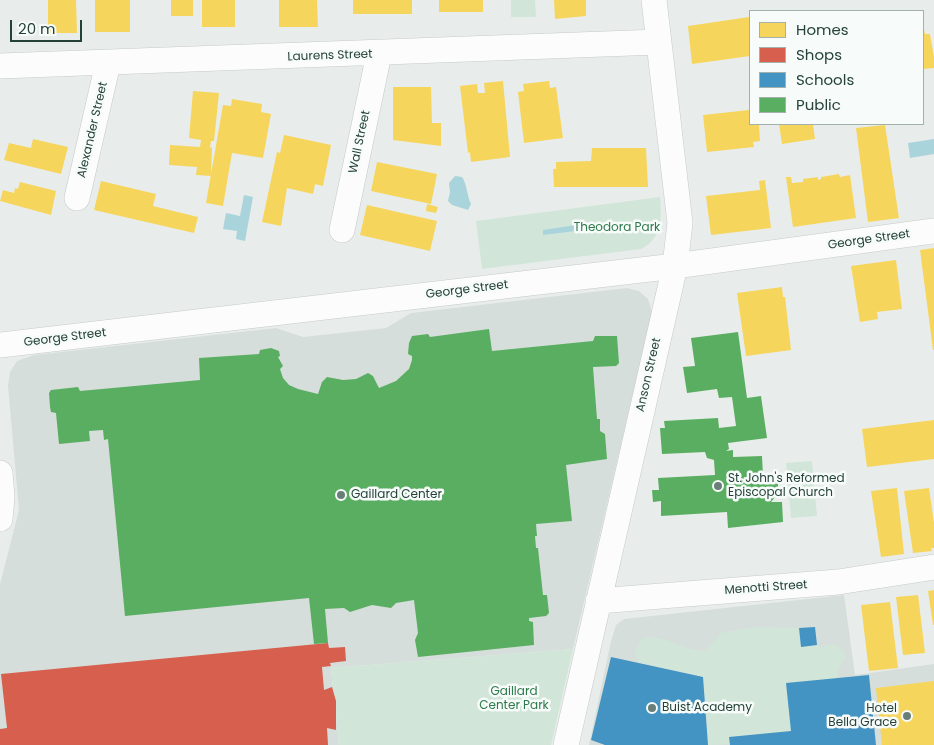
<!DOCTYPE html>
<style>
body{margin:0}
#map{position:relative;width:934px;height:745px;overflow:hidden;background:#e8edeb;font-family:Poppins,sans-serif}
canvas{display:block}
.legend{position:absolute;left:749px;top:10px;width:175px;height:115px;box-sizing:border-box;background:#f7fbf9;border:1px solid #a3b1ad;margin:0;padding:6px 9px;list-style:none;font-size:15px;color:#24423a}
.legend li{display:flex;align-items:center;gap:10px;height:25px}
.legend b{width:25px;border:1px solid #a3b1ad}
.scale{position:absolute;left:10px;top:20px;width:72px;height:22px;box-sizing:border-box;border:2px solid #24423a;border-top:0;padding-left:6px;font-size:15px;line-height:18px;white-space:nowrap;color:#24423a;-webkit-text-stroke:4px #f7fbf9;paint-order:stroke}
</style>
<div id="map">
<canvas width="934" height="745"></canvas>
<ul class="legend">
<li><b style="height:14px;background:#f6d55c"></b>Homes</li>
<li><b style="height:14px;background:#d6604d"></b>Shops</li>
<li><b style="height:14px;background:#4393c3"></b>Schools</li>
<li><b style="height:14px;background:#5aae61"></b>Public</li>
</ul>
<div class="scale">20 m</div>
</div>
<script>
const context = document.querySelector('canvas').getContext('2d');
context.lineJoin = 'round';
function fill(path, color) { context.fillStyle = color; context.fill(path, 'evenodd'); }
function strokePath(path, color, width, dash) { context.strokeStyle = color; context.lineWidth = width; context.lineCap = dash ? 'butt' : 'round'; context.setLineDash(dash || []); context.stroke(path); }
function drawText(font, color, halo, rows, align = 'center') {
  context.font = font + ' Poppins,sans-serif'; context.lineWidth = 5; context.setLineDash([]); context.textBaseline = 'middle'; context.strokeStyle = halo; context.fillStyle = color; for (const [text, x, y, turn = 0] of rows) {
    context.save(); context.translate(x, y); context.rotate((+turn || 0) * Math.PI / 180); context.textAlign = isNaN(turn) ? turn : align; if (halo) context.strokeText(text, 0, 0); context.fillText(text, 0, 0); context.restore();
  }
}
const built = new Path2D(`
 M 627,288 L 639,291 L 648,299 L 652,312 L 573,649 L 331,668 L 339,745 L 0,745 L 0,584 L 19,510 L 8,386 L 10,372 L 17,361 L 34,355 L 276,328 L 303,337 L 386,328 L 411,313 Z
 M 844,595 L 855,675 L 934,664 L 934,745 L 589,745 L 611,641 L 616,625 L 624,619 Z`);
const green = new Path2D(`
 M 511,0 L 535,0 L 536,17 L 511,17 Z
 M 660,197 C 662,217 662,239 641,249 L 482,269 L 476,221 Z
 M 812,461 L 817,516 L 791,518 L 786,463 Z
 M 756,627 L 799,628 L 801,647 L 817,645 L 822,648 L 827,645 L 837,645 L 844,653 L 845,658 L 837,671 L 837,679 L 791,731 L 730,744 L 708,745 L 703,677 L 637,662 L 636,650 L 643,638 C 667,634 683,652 706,651 L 721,633 Z
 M 573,649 L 551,745 L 339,745 L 331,668 Z`);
const water = new Path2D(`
 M 934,139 L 934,154 L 910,158 L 908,143 Z
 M 455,176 L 462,177 C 467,184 467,196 471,204 L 468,210 L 452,205 L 448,201 L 450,192 L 449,183 Z
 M 244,195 L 253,197 L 245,241 L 236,239 L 237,231 L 223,229 L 226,213 L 240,216 Z
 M 583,224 L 584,230 L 543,235 L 543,230 Z`);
const homes = new Path2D(`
 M 48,0 L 76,0 L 77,33 L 48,33 Z
 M 95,0 L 130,0 L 130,32 L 95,32 Z
 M 171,0 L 193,0 L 193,16 L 171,16 Z
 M 202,0 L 235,0 L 235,27 L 202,27 Z
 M 279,0 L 317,0 L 318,27 L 279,27 Z
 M 353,0 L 412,0 L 412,14 L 353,14 Z
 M 439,0 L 483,0 L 483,12 L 439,12 Z
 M 554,0 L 586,0 L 586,16 L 555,19 Z
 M 749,17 L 750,56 L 692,64 L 688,26 Z
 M 923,25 L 925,34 L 930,34 L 934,57 L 934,68 L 923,69 Z
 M 503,81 L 510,157 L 471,162 L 470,152 L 468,153 L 460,86 L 477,84 L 478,93 L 485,93 L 484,83 Z
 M 549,81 L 550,88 L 556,87 L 563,138 L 524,143 L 518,92 L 524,91 L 523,84 Z
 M 393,87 L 431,87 L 432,123 L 441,123 L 441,146 L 393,140 Z
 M 193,91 L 219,93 L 214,141 L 211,141 L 210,148 L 212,147 L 211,176 L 196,175 L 197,167 L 169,165 L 170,145 L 200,147 L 201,140 L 189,138 Z
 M 232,99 L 262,104 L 261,112 L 271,114 L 263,158 L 232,153 L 223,206 L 206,203 L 223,105 L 231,106 Z
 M 749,110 L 750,124 L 759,124 L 760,141 L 753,142 L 754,147 L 707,152 L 703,115 Z
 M 779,124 L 813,124 L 815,139 L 782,144 Z
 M 885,125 L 899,218 L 868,222 L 856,128 Z
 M 284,135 L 331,145 L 323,186 L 315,184 L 313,194 L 287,188 L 281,226 L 262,222 L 277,152 L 280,153 Z
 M 33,139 L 68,147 L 61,174 L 4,160 L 9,143 L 31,148 Z
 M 592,148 L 646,148 L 648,187 L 554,187 L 553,169 L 556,169 L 556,162 L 591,161 Z
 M 377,162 L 437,174 L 431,204 L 371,191 Z
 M 839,174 L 840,177 L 850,175 L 856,218 L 793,227 L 786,177 L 791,177 L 792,183 L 803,182 L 803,179 L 818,177 L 818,180 L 821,179 L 821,177 Z
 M 765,180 L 771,228 L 711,235 L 706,196 L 760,190 L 759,181 Z
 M 101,181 L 156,194 L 153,206 L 198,217 L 194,233 L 94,210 Z
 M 20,182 L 56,191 L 51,215 L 0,201 L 3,190 L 14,193 L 15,188 L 18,189 Z
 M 427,204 L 438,207 L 436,213 L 426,211 Z
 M 367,205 L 437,221 L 430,251 L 360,235 Z
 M 934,248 L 934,350 L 933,350 L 920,250 Z
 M 896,260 L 902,309 L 877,312 L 878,319 L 860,322 L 851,266 Z
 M 782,287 L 783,297 L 785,297 L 791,350 L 746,356 L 737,293 Z
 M 934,420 L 934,459 L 867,467 L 862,429 Z
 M 897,488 L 904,554 L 881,557 L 871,491 Z
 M 929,488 L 934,523 L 934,548 L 931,548 L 932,551 L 913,553 L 904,491 Z
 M 934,590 L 934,625 L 933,625 L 928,591 Z
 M 918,595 L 925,653 L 903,655 L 896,597 Z
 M 890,602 L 898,668 L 869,671 L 861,605 Z
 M 934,681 L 934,745 L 882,745 L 876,688 Z`);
const shops = new Path2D(`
 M 328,643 L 329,648 L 345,647 L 346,661 L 330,663 L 331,666 L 322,667 L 324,690 L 332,687 L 336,701 L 336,730 L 327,728 L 328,745 L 0,745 L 0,729 L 7,728 L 1,674 Z`);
const schools = new Path2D(`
 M 815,627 L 817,645 L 801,647 L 799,628 Z
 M 611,657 L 703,677 L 708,745 L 605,745 L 591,740 Z
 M 869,675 L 876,745 L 730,745 L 729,737 L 791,731 L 786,683 Z`);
const public = new Path2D(`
 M 489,329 L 492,351 L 593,341 L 595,336 L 617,336 L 619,363 L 616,366 L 593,367 L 597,419 L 600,419 L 600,431 L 605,434 L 607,459 L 566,465 L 572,521 L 536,524 L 537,536 L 535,536 L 536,548 L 538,548 L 543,595 L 547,595 L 549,613 L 546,616 L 529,618 L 529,621 L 533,622 L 534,645 L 418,657 L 415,640 L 418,633 L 414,600 L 396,603 L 391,608 L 372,605 L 350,612 L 344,608 L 325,609 L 328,643 L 314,644 L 309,598 L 125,616 L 108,439 L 104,440 L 103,430 L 89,431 L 90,441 L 59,444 L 56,413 L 51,412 L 50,407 L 49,393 L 51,390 L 78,387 L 80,391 L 200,380 L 199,358 L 259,354 L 260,350 L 271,348 L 279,351 L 280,356 L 278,357 L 283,366 L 280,369 L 283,378 L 289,385 L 298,389 L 318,394 L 322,382 L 327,377 L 343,380 L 356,379 L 368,373 L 373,376 L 379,388 L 396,381 L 409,369 L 412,360 L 412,356 L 408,354 L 409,343 L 412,336 L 428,334 L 430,337 Z
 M 738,332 L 747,398 L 761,396 L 767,438 L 728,443 L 729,449 L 726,451 L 733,450 L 733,457 L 762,456 L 763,476 L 769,476 L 778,482 L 778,493 L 771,502 L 782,502 L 783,522 L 728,528 L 727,512 L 661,516 L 661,501 L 653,502 L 652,490 L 659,490 L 658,478 L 715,475 L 714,460 L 707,458 L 705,452 L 662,454 L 660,428 L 665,428 L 664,421 L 718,418 L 719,428 L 736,426 L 732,397 L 719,398 L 717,389 L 687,393 L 683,367 L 695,366 L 691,338 Z`);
const street = new Path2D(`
 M 0,66 L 659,42
 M 77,198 L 108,63
 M 342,230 L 379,54
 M 0,345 L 675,266 L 934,231
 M 0,473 L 2,497 L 0,519
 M 598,601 L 838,582 L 934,567
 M 566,745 L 675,266 L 680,223 L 654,0`);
const markers = [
 [718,486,5,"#697e78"],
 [341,495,5,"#697e78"],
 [652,708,5,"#697e78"],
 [907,716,5,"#697e78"]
];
const streetNames = [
 ["Laurens Street",330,56,-2],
 ["Alexander Street",93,130,-77],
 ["Wall Street",360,142,-78],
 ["George Street",869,240,-8],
 ["George Street",467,290,-7],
 ["George Street",65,338,-7],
 ["Anson Street",649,375,-77],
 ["Menotti Street",766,588,-4]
];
const parkNames = [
 ["Theodora Park",617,228],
 ["Gaillard",514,692],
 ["Center Park",514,706]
];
const poiNames = [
 ["St. John's Reformed",728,479],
 ["Episcopal Church",728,493],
 ["Gaillard Center",351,495],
 ["Buist Academy",662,708],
 ["Hotel",897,709,"right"],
 ["Bella Grace",897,723,"right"]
];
fill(built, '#d6dedb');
fill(green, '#d1e6d8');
fill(water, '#a9d4db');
fill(homes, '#f6d55c');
fill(shops, '#d6604d');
fill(schools, '#4393c3');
fill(public, '#5aae61');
strokePath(street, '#c5cac8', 26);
strokePath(street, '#fcfcfc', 25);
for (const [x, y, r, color] of markers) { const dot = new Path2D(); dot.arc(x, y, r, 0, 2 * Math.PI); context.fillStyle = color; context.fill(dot); strokePath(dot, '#f7fbf9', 2); }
drawText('12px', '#24423a', '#f7fbf9', streetNames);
drawText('12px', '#2d7a4b', '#f7fbf9', parkNames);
drawText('12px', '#24423a', '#f7fbf9', poiNames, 'left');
</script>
